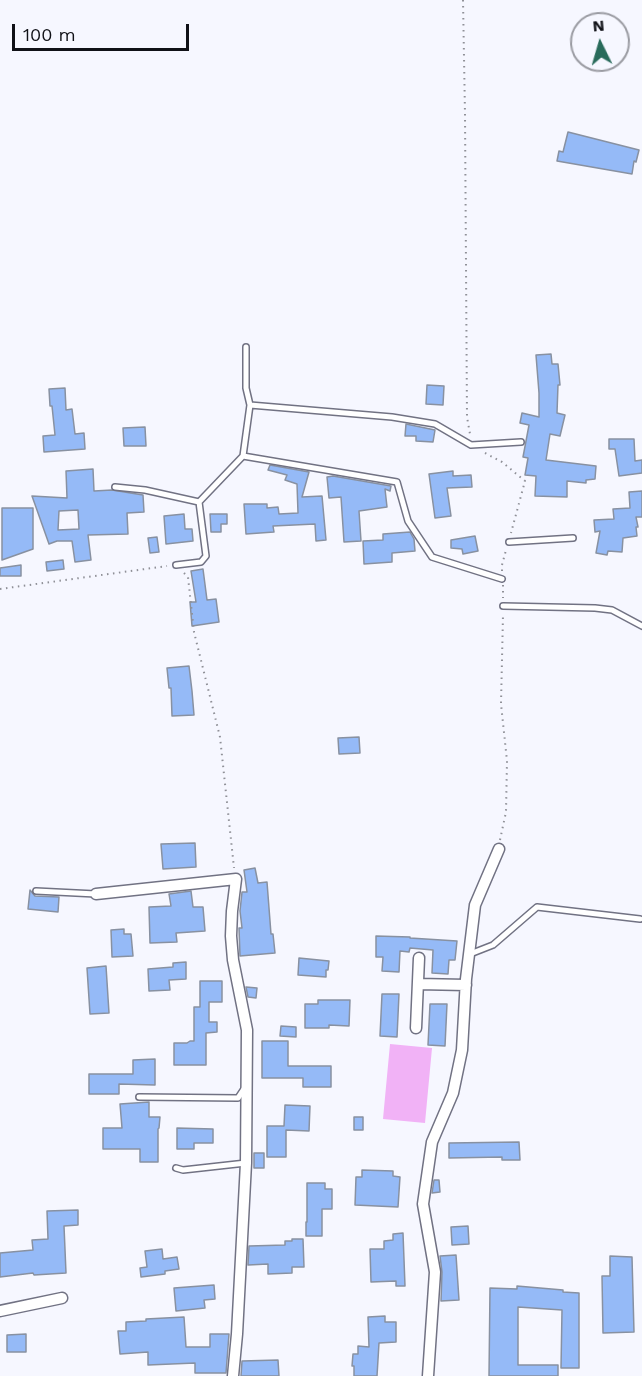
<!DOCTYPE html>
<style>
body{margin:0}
#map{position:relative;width:642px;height:1376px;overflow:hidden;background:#f6f7ff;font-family:"Work Sans",sans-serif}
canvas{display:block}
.north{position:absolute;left:570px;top:12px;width:60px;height:60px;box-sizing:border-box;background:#f6f7ff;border:2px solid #9a9ba2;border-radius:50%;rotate:355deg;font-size:16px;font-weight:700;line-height:24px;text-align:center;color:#101117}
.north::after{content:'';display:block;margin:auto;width:21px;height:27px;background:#296b5b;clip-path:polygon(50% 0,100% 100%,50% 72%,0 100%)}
.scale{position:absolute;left:12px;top:24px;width:177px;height:27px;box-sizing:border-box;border:3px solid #101117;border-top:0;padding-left:8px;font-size:18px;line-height:21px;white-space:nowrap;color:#101117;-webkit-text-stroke:4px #f6f7ff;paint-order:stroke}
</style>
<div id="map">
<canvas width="642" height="1376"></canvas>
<div class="north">N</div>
<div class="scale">100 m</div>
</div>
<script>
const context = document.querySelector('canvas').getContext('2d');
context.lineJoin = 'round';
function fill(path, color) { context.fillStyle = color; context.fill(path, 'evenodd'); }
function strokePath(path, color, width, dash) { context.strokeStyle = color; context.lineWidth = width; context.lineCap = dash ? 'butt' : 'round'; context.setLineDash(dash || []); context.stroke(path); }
const green = new Path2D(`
 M 390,1044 L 432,1048 L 425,1123 L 383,1119 Z`);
const building = new Path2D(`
 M 568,132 L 639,150 L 636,162 L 634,161 L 632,174 L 557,161 L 559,151 L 563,152 Z
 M 551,354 L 552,364 L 558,364 L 560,385 L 558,385 L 557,413 L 565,415 L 560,436 L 550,434 L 546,460 L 596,466 L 595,479 L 586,480 L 586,483 L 567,481 L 567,497 L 535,496 L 536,476 L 525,475 L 528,458 L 523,457 L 529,425 L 520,423 L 522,413 L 539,417 L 539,393 L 536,355 Z
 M 427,385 L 444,386 L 443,405 L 426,404 Z
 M 65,388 L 66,410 L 72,409 L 75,434 L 84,433 L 85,449 L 44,452 L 43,436 L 55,435 L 52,406 L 50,406 L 49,389 Z
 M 406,424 L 435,430 L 433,442 L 416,441 L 416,436 L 405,436 Z
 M 145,427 L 146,446 L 124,446 L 123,428 Z
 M 609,439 L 634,439 L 635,461 L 642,460 L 642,473 L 619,476 L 615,449 L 609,449 Z
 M 270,465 L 309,472 L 302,497 L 322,496 L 326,540 L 316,541 L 315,524 L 273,526 L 274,532 L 246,534 L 244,504 L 267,504 L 267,508 L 278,507 L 279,514 L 298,513 L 297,484 L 285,480 L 287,475 L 268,470 Z
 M 93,469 L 94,491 L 112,490 L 143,495 L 144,512 L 127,513 L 128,534 L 88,535 L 91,560 L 75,562 L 72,541 L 57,541 L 49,544 L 32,496 L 67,498 L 66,471 ZM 78,510 L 79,529 L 58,530 L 59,511 Z
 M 453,471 L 453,476 L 471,475 L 472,487 L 447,488 L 451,516 L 435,518 L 429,474 Z
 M 333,476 L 391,486 L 390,491 L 385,489 L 387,507 L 359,511 L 361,541 L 344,542 L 341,497 L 329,498 L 327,477 Z
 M 642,491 L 642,517 L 636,517 L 638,527 L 636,527 L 637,536 L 623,538 L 622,552 L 608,551 L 607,555 L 596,553 L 600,531 L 595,532 L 594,520 L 614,519 L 613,509 L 630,508 L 629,492 Z
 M 2,508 L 33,508 L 33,549 L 2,560 Z
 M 184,514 L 185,529 L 192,529 L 193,541 L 166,544 L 164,516 Z
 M 210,514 L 227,514 L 227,524 L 221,524 L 221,532 L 211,532 Z
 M 410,532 L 414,539 L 415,551 L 392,553 L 392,562 L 364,564 L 363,541 L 383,540 L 383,534 Z
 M 475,536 L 478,551 L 463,554 L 462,549 L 451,548 L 451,540 Z
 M 157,537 L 159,552 L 150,553 L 148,538 Z
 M 63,560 L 64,569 L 47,571 L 46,562 Z
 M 21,565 L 21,576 L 0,576 L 0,568 Z
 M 203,569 L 207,600 L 216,599 L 219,622 L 192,626 L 190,602 L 196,602 L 191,571 Z
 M 189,666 L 192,691 L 194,715 L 172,716 L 171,688 L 169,688 L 167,668 Z
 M 359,737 L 360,753 L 339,754 L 338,738 Z
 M 195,843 L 196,867 L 163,869 L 161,844 Z
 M 255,868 L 258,883 L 267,882 L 271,934 L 273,934 L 275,953 L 240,956 L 239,928 L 242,928 L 240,911 L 242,892 L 247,892 L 244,870 Z
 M 30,890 L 35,896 L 59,897 L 58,912 L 28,909 Z
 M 191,891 L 193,907 L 203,907 L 205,931 L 176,933 L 177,942 L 150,943 L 149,907 L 171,906 L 169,894 Z
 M 124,929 L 124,934 L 131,934 L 133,956 L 112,957 L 111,930 Z
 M 376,936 L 410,937 L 410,938 L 457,941 L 455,960 L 449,960 L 448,974 L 432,973 L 433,950 L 410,948 L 409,952 L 400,951 L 399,972 L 382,971 L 383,957 L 376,957 Z
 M 299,958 L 329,961 L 328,970 L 326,970 L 326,977 L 298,975 Z
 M 186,962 L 186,979 L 169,980 L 170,990 L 149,991 L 148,969 L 173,967 L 173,963 Z
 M 106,966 L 109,1013 L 90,1014 L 87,968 Z
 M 200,981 L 222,981 L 222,1002 L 209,1002 L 209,1022 L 217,1022 L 217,1032 L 206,1033 L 206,1065 L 174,1065 L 174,1043 L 187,1043 L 190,1041 L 194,1041 L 194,1007 L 200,1007 Z
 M 246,987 L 257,988 L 256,998 L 248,997 Z
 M 382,994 L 399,994 L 397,1037 L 380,1036 Z
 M 318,1000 L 350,1000 L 349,1026 L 329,1025 L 329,1028 L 305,1028 L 305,1004 L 318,1004 Z
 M 430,1004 L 447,1004 L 445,1046 L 428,1045 Z
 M 281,1026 L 296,1027 L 296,1037 L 280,1036 Z
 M 262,1041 L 288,1041 L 288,1066 L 331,1066 L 331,1087 L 303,1087 L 303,1078 L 262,1078 Z
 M 155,1059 L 155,1085 L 119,1084 L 119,1094 L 89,1094 L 89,1074 L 133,1074 L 133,1060 Z
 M 149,1102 L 149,1117 L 160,1117 L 159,1128 L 158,1129 L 158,1162 L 140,1162 L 140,1149 L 103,1149 L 103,1128 L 122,1128 L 120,1104 Z
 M 285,1105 L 310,1106 L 309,1131 L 286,1130 L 286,1157 L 267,1157 L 267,1126 L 284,1126 Z
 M 354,1117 L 363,1117 L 363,1130 L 354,1130 Z
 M 177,1128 L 213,1129 L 213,1143 L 194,1143 L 194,1149 L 177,1149 Z
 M 519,1142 L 520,1160 L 502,1160 L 502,1157 L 449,1158 L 449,1143 Z
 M 254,1153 L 264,1153 L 264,1168 L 254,1168 Z
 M 362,1170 L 393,1171 L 393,1176 L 400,1177 L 398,1207 L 355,1205 L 356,1177 L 362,1177 Z
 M 434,1180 L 439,1180 L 440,1192 L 432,1193 Z
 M 307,1183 L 325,1183 L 325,1189 L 332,1189 L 332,1209 L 322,1209 L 322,1236 L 306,1236 L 306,1222 L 307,1222 Z
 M 78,1210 L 78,1225 L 64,1226 L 66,1273 L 34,1275 L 33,1273 L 0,1277 L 0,1253 L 33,1250 L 32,1240 L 48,1239 L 47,1211 Z
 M 468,1226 L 469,1244 L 452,1245 L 451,1227 Z
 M 403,1233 L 405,1286 L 396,1286 L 396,1281 L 371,1282 L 370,1249 L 384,1249 L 384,1241 L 393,1240 L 393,1234 Z
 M 292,1239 L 303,1239 L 304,1267 L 292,1267 L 292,1273 L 268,1274 L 268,1264 L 248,1265 L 249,1246 L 285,1245 L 285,1241 L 292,1241 Z
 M 162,1249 L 163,1259 L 177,1257 L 179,1269 L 165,1271 L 165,1274 L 141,1277 L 140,1268 L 147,1267 L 145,1251 Z
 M 456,1255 L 459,1300 L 441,1301 L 442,1272 L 440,1256 Z
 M 610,1256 L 632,1257 L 634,1332 L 603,1333 L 602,1276 L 610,1276 Z
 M 214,1285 L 215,1299 L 204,1300 L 205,1308 L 176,1311 L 174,1288 Z
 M 517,1286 L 563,1290 L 563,1292 L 579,1293 L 579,1368 L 561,1368 L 562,1310 L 518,1307 L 518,1365 L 558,1365 L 558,1376 L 489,1376 L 490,1288 L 517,1289 Z
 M 385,1316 L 385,1322 L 396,1322 L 396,1342 L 379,1343 L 377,1376 L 354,1376 L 354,1366 L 352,1366 L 353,1354 L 358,1354 L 358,1346 L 369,1347 L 368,1317 Z
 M 184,1317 L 186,1347 L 210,1347 L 210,1334 L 229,1334 L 226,1373 L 195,1373 L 195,1363 L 148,1365 L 148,1352 L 120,1354 L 118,1331 L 126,1331 L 126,1322 L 146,1321 L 146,1319 Z
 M 26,1334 L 26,1352 L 7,1352 L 7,1335 Z
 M 278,1360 L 279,1376 L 241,1376 L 242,1361 Z`);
const path = new Path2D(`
 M 463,0 L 465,114 L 467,417 L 470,434
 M 485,453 L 502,462 L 525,481 L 511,533
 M 502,571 L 502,565 L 506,550
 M 184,573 L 188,577 L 194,632 L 220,737 L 234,868
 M 503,585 L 503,598
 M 0,589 L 167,566
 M 500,840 L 506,812 L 507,761 L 501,704 L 503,615`);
const lane = new Path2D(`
 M 250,405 L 392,417 L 435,424 L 471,445 L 521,442
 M 243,456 L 397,482 L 408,521 L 432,557 L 502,579
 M 115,487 L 145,490 L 199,502
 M 199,502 L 243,456 L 250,405 L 246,388 L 246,347
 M 509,542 L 573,538
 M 176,565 L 201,562 L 206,556 L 199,502
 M 503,606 L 595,608 L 612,610 L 642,626
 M 36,891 L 96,894
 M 470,954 L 493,945 L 537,907 L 640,919
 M 139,1097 L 238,1098 L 244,1089
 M 176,1168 L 183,1170 L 246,1163`);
const street = new Path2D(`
 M 96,894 L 236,879 L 232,911 L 231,936 L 233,960 L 247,1030 L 246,1163 L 237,1334 L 233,1376
 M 418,984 L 466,985
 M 416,1028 L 419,958
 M 0,1311 L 62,1298
 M 428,1376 L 435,1272 L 423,1204 L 432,1142 L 453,1093 L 462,1050 L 466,979 L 475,905 L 499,849`);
fill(green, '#f1b2f6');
fill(building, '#95baf7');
strokePath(building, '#8891a1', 1.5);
strokePath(lane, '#717283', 8);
strokePath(street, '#717283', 13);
strokePath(path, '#8f9097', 2, [1.5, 4.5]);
strokePath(lane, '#fff', 5);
strokePath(street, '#fff', 10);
</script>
